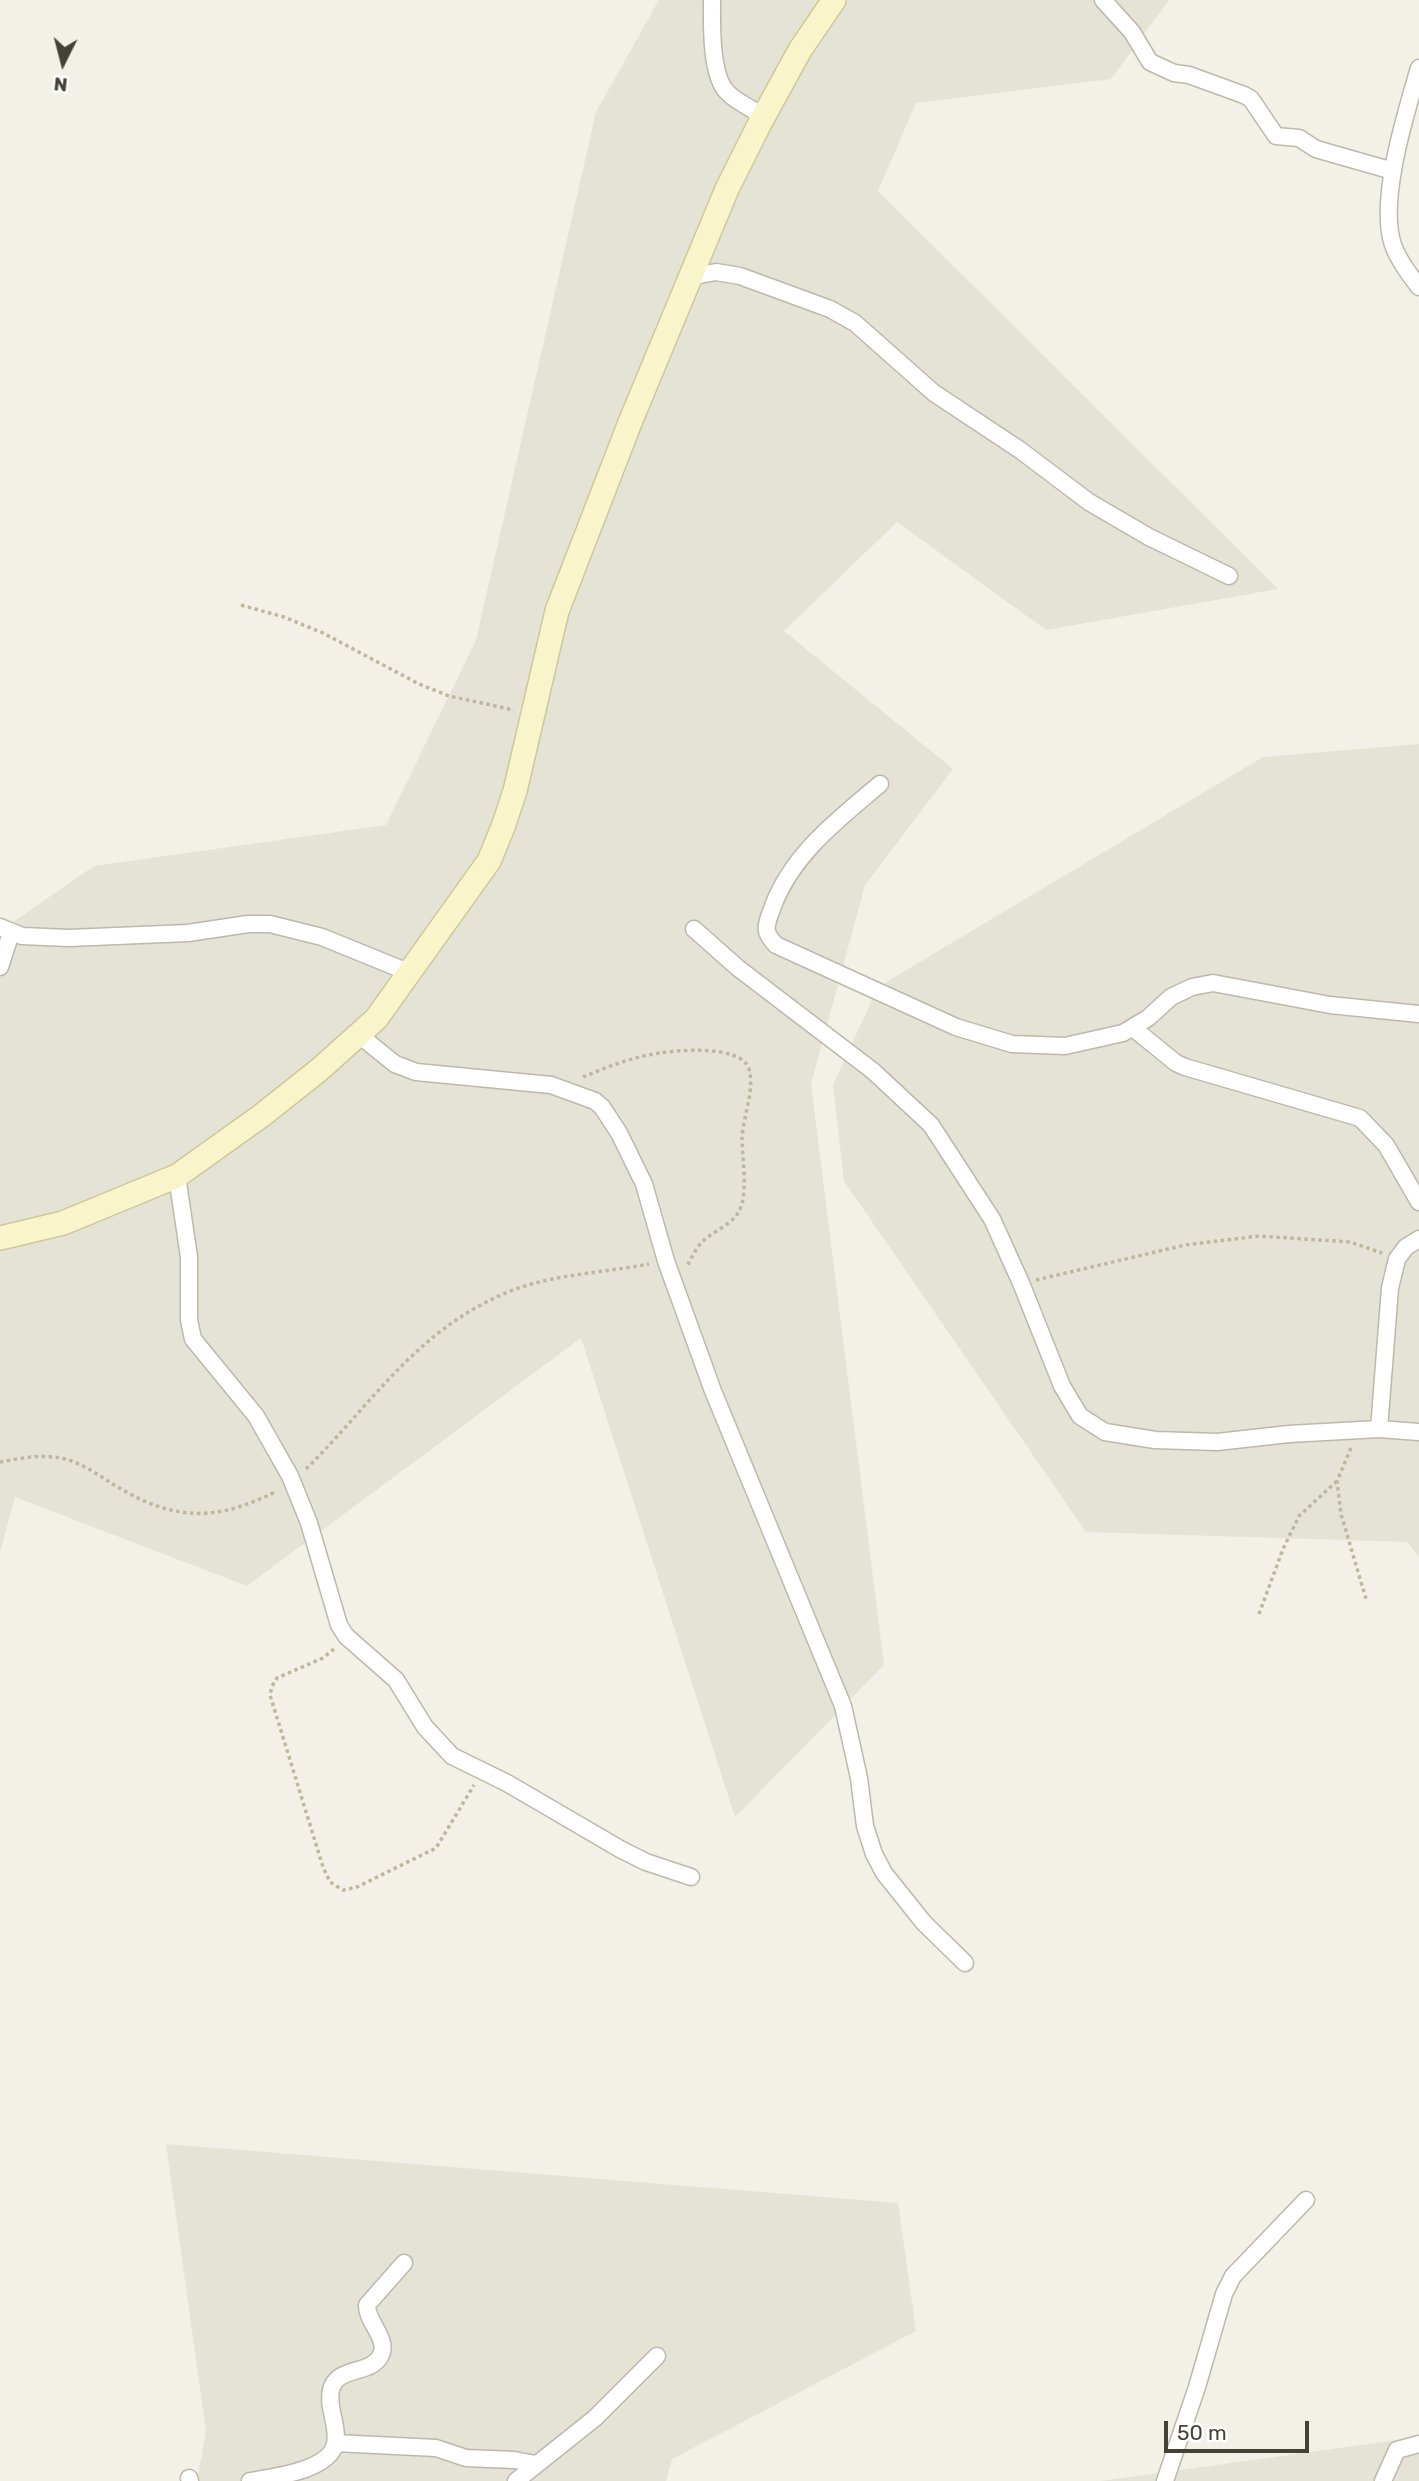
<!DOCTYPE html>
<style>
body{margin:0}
#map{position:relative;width:1419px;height:2481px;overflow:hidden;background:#f2f0e7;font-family:Rubik,sans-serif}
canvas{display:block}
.north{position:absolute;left:28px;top:28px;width:70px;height:70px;-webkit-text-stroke:5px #fff;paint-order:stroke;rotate:186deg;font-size:19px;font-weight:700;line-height:28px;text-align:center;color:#444137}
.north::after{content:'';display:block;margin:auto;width:24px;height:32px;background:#444137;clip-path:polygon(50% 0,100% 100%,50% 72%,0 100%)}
.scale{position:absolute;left:1164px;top:2421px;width:145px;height:32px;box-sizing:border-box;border:4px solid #444137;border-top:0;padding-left:9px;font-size:21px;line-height:24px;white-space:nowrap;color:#444137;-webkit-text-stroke:5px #fff;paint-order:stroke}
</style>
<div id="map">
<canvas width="1419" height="2481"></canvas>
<div class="north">N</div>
<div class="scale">50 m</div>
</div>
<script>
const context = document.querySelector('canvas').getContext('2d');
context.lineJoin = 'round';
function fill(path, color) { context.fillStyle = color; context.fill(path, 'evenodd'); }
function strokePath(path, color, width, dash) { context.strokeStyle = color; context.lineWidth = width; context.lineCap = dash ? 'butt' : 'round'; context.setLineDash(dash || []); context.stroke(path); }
const residential = new Path2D(`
 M 659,0 L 1169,0 L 1111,79 L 916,103 L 878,191 L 1278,589 L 1046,630 L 897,522 L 784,631 L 953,769 L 865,885 L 811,1084 L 884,1665 L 735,1817 L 581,1338 L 247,1586 L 15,1497 L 0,1552 L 0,931 L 94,866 L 386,825 L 476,640 L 596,112 Z
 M 1419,744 L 1419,1558 L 1408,1542 L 1086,1532 L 844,1181 L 833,1085 L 878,987 L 1263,757 Z
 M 166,2144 L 898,2203 L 916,2331 L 672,2459 L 666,2481 L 197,2481 L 206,2431 Z
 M 1419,2437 L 1419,2481 L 1101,2481 Z`);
const path = new Path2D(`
 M 241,605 L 284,617 L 323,633 L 419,684 L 449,696 L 514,710
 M 583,1077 C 603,1069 626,1059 649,1055 C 670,1050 741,1043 749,1069 C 755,1090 743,1117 742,1138 C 742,1158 749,1196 738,1213 C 730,1226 711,1232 701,1243 C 695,1250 691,1259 687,1266
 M 1036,1280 L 1185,1245 L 1259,1236 L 1350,1242 L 1382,1253
 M 1351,1448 L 1337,1481 L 1341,1514 L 1366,1599
 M 0,1462 C 17,1459 36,1455 53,1457 C 74,1458 94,1472 111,1483 C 172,1521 214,1523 277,1491
 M 306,1469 C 373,1403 416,1330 508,1292 C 552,1274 603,1273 649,1264
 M 1259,1614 L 1283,1549 L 1299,1516 L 1337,1481
 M 334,1649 L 323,1658 L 277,1678 L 272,1686 L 270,1695 L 323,1867 L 330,1882 L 343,1890 L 357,1887 L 436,1848 L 474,1785`);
const street = new Path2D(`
 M 712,0 C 712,23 710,74 727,92 C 736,102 752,108 763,117
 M 1103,0 L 1132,32 L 1150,62 L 1174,73 L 1189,75 L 1244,95 L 1251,99 L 1276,136 L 1299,138 L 1316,149 L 1393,171
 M 1419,68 C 1406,113 1378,200 1393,245 C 1399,261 1409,274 1419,287
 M 689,277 L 716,272 L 740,276 L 830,309 L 855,323 L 934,393 L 1020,450 L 1089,502 L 1149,537 L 1229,576
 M 880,784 C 839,819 793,853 773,906 C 767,924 761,930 776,945 L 956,1027 L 1012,1044 L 1065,1046 L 1123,1033 L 1148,1018 L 1171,997 L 1192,987 L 1213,983 L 1330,1005 L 1419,1014
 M 0,927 L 22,936 L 69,938 L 188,933 L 248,924 L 270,924 L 322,937 L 408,972
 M 694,929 L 738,968 L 873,1071 L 931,1125 L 992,1219 L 1021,1283 L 1062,1386 L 1080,1416 L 1105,1432 L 1155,1440 L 1217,1442 L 1289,1434 L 1379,1429 L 1419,1432
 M 0,967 L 11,933
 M 1133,1028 L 1176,1063 L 1185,1067 L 1360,1118 L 1386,1145 L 1419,1202
 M 359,1035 L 395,1064 L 416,1072 L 551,1085 L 595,1101 L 602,1107 L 619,1133 L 644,1184 L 666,1261 L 713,1391 L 843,1706 L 859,1778 L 865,1826 L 874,1854 L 884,1873 L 924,1923 L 965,1963
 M 177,1176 L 189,1257 L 189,1320 L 193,1339 L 256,1416 L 290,1476 L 309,1523 L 339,1625 L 346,1636 L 396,1680 L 425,1727 L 452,1756 L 507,1783 L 620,1849 L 646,1862 L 691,1877
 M 1379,1429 L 1390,1288 L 1397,1259 L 1406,1247 L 1419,1239
 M 335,2443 L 436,2448 L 466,2458 L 514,2460 L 536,2464
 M 189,2478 L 190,2481
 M 250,2481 C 272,2477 329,2471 335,2444 C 339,2426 327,2408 331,2390 C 337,2365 371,2376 381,2355 C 389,2339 366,2321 367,2305 L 404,2263
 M 516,2481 L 595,2418 L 657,2356
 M 1165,2481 L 1197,2387 L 1224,2294 L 1233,2276 L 1306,2200
 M 1383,2481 L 1397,2450 L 1419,2444`);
const secondary = new Path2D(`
 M 0,1238 L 63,1223 L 177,1176 L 261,1116 L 319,1070 L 376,1019 L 489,861 L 503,827 L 515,791 L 557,611 L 631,420 L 727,189 L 760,123 L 800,50 L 834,0`);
fill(residential, '#e5e3d6');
strokePath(street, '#bcb9ab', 19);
strokePath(secondary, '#cdc89b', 26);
strokePath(path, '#bdb79e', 3.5, [3.5, 3.5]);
strokePath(street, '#fff', 16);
strokePath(secondary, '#f9f5ca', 23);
</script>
